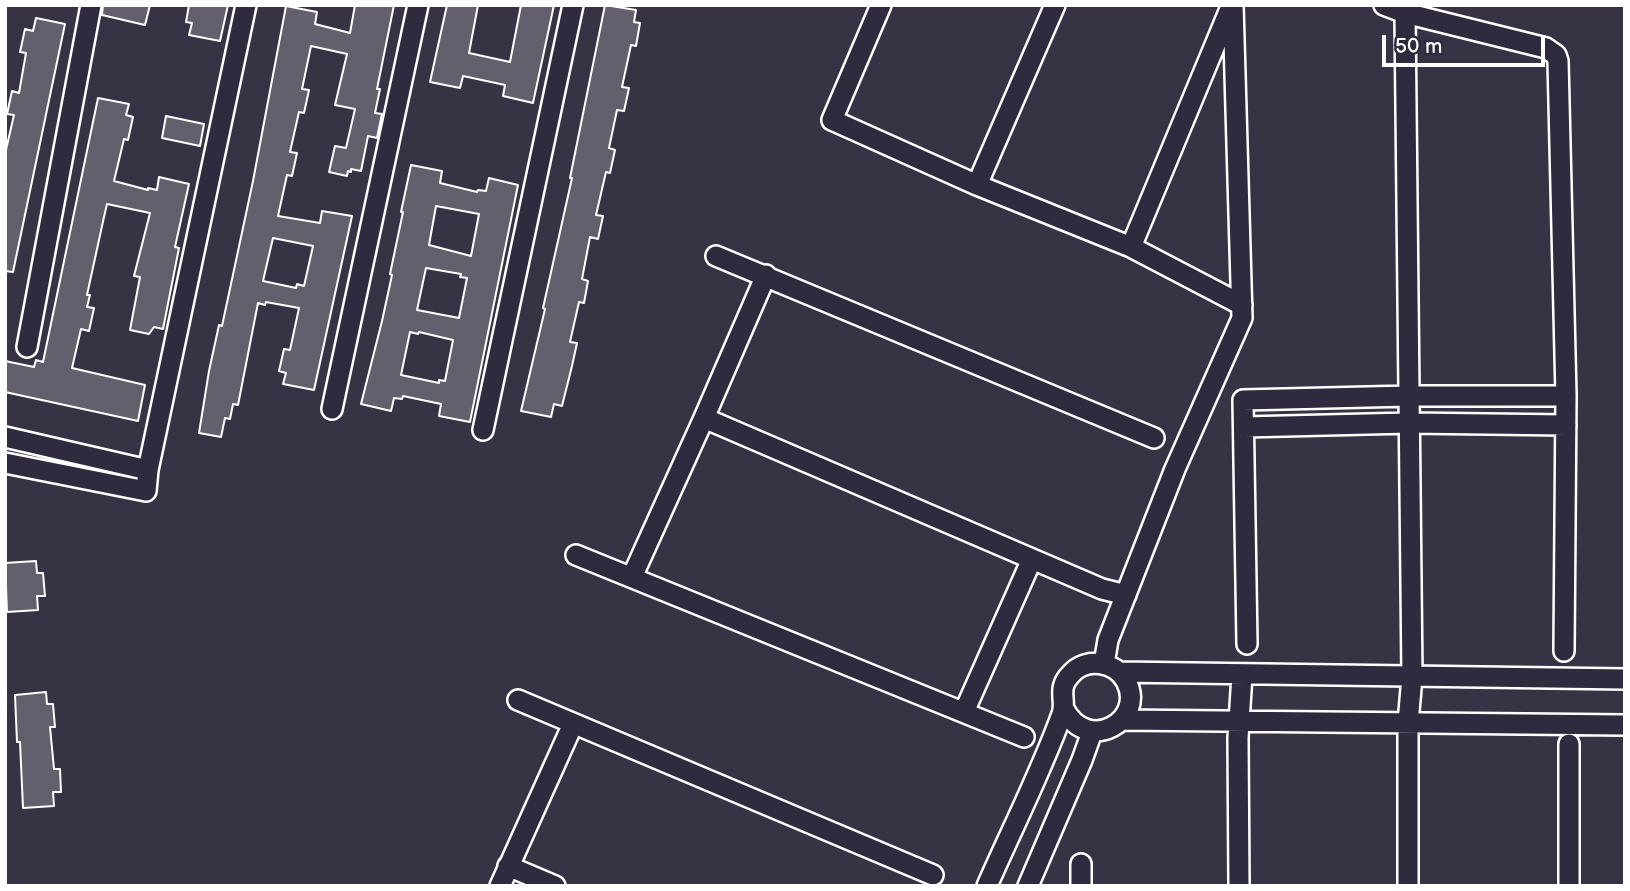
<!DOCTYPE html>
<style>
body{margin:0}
#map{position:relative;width:1630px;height:891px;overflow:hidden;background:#373345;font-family:"Balsamiq Sans",sans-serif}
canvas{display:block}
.frame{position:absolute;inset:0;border:7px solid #fff;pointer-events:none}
.scale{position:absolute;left:1382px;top:35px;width:163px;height:32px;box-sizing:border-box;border:4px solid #fff;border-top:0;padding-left:9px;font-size:21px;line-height:24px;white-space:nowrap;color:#fff;-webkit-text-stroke:5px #2f2a3d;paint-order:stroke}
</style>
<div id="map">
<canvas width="1630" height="891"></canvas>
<div class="frame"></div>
<div class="scale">50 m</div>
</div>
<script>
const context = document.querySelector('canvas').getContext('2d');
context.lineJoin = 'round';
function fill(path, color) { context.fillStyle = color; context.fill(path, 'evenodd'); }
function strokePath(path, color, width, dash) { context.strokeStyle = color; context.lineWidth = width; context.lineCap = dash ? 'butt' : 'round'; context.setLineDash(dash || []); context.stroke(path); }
const building = new Path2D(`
 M 103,5 L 150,5 L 145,25 L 102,15 Z
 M 189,5 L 228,5 L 220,41 L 189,35 L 192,23 L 186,22 Z
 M 355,5 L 394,5 L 377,89 L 380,89 L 375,113 L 382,114 L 377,138 L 368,136 L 361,171 L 351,169 L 351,172 L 348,171 L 347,176 L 329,172 L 335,146 L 346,148 L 355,109 L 335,105 L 347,54 L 311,46 L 302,89 L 309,90 L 304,113 L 299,112 L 290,152 L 297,153 L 292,176 L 287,175 L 278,216 L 320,223 L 322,211 L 352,216 L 314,390 L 283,384 L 286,373 L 279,371 L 284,349 L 290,350 L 299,308 L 266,302 L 265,305 L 258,303 L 238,405 L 233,404 L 230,419 L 225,418 L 221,437 L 199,433 L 209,371 L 219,325 L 222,326 L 253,181 L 286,6 L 317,12 L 315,24 L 350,33 ZM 273,238 L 313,246 L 304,286 L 297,284 L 296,288 L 263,281 Z
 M 447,5 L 478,5 L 469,53 L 510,62 L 521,5 L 554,5 L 533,103 L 503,96 L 505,85 L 463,76 L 460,88 L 430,82 Z
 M 605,5 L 636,10 L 634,22 L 640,23 L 636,46 L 631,45 L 622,87 L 629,88 L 624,111 L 617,110 L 609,148 L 615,150 L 610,173 L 606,172 L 596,215 L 603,216 L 598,239 L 590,237 L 582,279 L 588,281 L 584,303 L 579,302 L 570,342 L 577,343 L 572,366 L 562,406 L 554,404 L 551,417 L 521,411 L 545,309 L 543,308 L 572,178 L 570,178 Z
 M 36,18 L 65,24 L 13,272 L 5,271 L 5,154 L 14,115 L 7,114 L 12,91 L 19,93 L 26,53 L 20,52 L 25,29 L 33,31 Z
 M 98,98 L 129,104 L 126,115 L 133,117 L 128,140 L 124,139 L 114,181 L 148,190 L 148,188 L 157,190 L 159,177 L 189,184 L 175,247 L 179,248 L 163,329 L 154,327 L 149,334 L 130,330 L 140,277 L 134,276 L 150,213 L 107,204 L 104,217 L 87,295 L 90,295 L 87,307 L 94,308 L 89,331 L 81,329 L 72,368 L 145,385 L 138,421 L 5,392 L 5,361 L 34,367 L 36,360 L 43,362 Z
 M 166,116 L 204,124 L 200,146 L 162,138 Z
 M 411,165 L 442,171 L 440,183 L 477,192 L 478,190 L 486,191 L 489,178 L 518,185 L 470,422 L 439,416 L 441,404 L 403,396 L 402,399 L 394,398 L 391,411 L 361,404 L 382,321 L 392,275 L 390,274 L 403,212 L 401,212 ZM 436,206 L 479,214 L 471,256 L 429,245 ZM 426,268 L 461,274 L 460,277 L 467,278 L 459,318 L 417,310 ZM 410,332 L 418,334 L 419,332 L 453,340 L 445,381 L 439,380 L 439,383 L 401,375 Z
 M 36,561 L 37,573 L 43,573 L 45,596 L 37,596 L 38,610 L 7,612 L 5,563 Z
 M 46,692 L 47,704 L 53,704 L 55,727 L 50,727 L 54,769 L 60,769 L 61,792 L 53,792 L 54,806 L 23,808 L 20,742 L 17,742 L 15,695 Z`);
const minor = new Path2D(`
 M 881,5 L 832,120 L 977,185 L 1131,247 L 1242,305
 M 1384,5 L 1405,13 L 1546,48 L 1556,55 L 1558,61 L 1566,396 L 1564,651
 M 1405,13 L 1412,677 L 1408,723 L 1408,886
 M 977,185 L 1055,5
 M 1131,247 L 1230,9
 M 716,256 L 1154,438
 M 27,347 L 91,5
 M 332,409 L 418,5
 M 704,418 L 1102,589 L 1126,595
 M 1244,427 L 1409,423 L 1566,425
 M 483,430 L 573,5
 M 5,437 L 148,470
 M 5,463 L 146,491 L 148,470 L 246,5
 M 576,555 L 1024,737
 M 632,577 L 704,418 L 766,275
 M 1247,644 L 1243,400 L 1409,396 L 1566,396
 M 1104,664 L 1108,640 L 1175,469 L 1242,318 L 1233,5
 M 1119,672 L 1625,679
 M 518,700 L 933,875
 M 964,712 L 1032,559
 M 1121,720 L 1625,725
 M 1569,744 L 1569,886
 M 508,866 L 555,886
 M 500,886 L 573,724
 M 987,886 C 1012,829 1041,772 1062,714 C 1067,700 1056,689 1071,674 C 1086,657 1115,661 1126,681 C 1147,720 1088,755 1064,709
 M 1028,886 L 1082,760 L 1092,732
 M 1081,886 L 1081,864
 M 1239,886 L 1238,738 L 1242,675`);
fill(building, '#635f6d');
strokePath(building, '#fff', 2);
strokePath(minor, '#fff', 24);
strokePath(minor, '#2f2a3d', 19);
</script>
